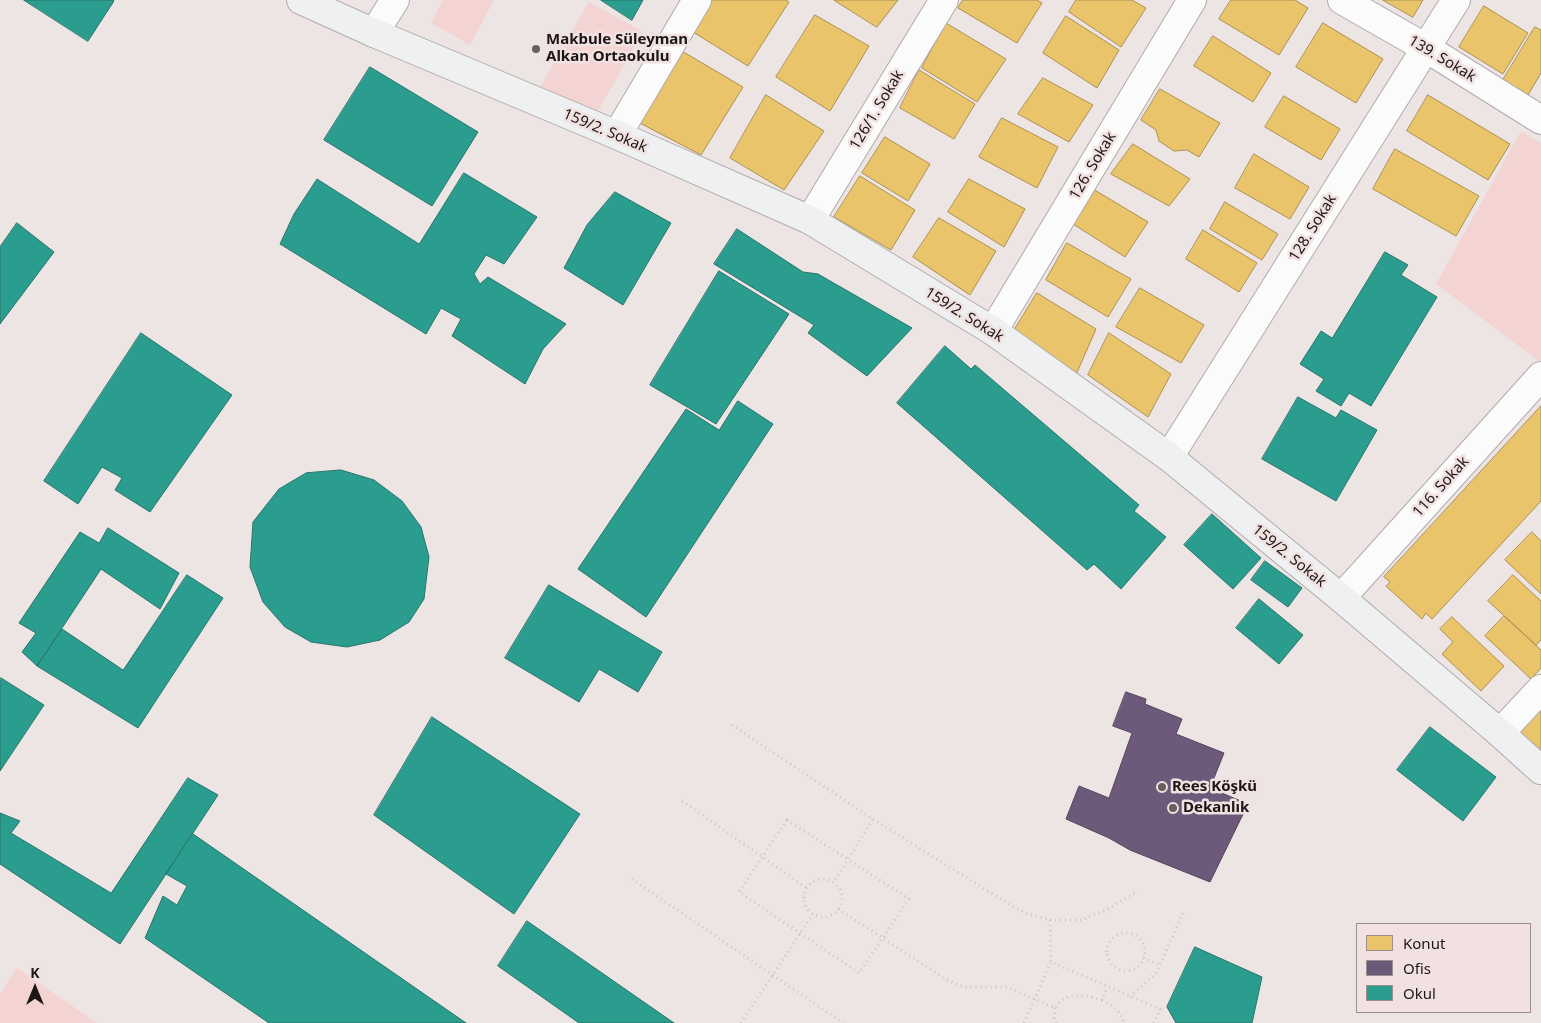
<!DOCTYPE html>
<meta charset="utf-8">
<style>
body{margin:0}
#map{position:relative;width:1541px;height:1023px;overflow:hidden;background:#ede4e4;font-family:"Noto Sans",sans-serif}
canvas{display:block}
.legend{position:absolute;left:1356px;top:923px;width:175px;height:90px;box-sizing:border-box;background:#f1e1e0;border:1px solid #9c908f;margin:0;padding:6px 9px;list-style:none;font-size:15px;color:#1c1716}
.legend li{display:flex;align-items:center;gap:10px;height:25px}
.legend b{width:25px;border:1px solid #9c908f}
.north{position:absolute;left:10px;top:963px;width:50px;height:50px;-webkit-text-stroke:4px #f1e1e0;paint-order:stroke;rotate:0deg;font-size:14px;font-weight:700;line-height:20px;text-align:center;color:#1c1716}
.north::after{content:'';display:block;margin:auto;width:18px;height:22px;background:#1c1716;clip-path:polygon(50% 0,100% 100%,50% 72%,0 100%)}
</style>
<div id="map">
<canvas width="1541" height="1023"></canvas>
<ul class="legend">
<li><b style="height:14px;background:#e9c46a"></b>Konut</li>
<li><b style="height:14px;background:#6d597a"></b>Ofis</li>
<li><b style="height:14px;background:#2a9d8f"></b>Okul</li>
</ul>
<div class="north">K</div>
</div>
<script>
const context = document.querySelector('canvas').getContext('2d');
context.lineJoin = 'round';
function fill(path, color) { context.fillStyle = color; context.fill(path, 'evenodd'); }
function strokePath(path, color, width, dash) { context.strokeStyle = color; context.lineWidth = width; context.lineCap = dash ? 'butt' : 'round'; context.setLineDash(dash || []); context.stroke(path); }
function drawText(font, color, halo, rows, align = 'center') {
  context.font = font + ' "Noto Sans",sans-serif'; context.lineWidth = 5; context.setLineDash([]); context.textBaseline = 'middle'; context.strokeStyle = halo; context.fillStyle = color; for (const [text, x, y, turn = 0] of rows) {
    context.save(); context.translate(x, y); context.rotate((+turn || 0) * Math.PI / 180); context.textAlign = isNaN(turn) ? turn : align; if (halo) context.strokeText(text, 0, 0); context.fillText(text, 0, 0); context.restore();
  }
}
const green = new Path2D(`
 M 443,0 L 494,0 L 470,45 L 431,23 Z
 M 589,2 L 643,32 L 595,116 L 541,86 Z
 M 1521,131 L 1541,143 L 1541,359 L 1539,361 L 1436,284 Z
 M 17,968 L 97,1023 L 0,1023 L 0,993 Z`);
const homes = new Path2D(`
 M 712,0 L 786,0 L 789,2 L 748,66 L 693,32 Z
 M 834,0 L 898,0 L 877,27 Z
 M 963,0 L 1037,0 L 1042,3 L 1017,43 L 958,8 Z
 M 1076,0 L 1132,0 L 1146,8 L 1121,47 L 1069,12 Z
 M 1231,0 L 1295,0 L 1308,8 L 1279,55 L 1219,19 Z
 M 1383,0 L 1423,0 L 1413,17 Z
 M 1484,6 L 1528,33 L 1503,74 L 1459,47 Z
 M 815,15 L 869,46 L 830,111 L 776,77 Z
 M 1066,16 L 1119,50 L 1097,88 L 1043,53 Z
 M 946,23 L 1006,59 L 977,102 L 922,68 Z
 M 1323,23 L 1383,59 L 1356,103 L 1296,67 Z
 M 1535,27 L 1541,30 L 1541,73 L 1528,95 L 1503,80 Z
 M 1213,36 L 1271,73 L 1253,102 L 1194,66 Z
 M 680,50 L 743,87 L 701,155 L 638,122 Z
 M 919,70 L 975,104 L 954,139 L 900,108 Z
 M 1043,78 L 1093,105 L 1069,142 L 1018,114 Z
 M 1160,89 L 1220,123 L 1199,157 L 1187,150 L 1174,151 L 1159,141 L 1156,130 L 1141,120 Z
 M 766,95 L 824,131 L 784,190 L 730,158 Z
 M 1428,95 L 1510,144 L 1488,180 L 1407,131 Z
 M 1284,96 L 1340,129 L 1321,160 L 1265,127 Z
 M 1002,118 L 1058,147 L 1037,188 L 979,157 Z
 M 885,137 L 930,164 L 908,201 L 862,173 Z
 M 1133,144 L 1190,179 L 1169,206 L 1111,174 Z
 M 1395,149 L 1479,196 L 1456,236 L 1373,189 Z
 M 1254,154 L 1309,187 L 1290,219 L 1235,188 Z
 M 860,176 L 915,210 L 891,250 L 834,217 Z
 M 969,179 L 1025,209 L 1004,247 L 948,212 Z
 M 1093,189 L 1148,222 L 1125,257 L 1073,224 Z
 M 1225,202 L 1278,234 L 1262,260 L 1210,229 Z
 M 939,218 L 996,251 L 970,295 L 913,257 Z
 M 1203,230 L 1257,263 L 1239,292 L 1186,259 Z
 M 1067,243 L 1131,279 L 1108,317 L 1046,280 Z
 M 1140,288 L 1204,325 L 1181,363 L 1116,327 Z
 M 1037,293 L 1096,329 L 1075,377 L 1025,342 L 1015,329 Z
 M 1109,333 L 1171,374 L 1148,417 L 1088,375 Z
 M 1541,406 L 1541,501 L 1432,619 L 1426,613 L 1422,619 L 1386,586 L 1390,582 L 1384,577 Z
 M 1532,532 L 1541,541 L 1541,594 L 1505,560 Z
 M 1513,575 L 1541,601 L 1541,640 L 1536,645 L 1488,601 Z
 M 1504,616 L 1541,650 L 1541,668 L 1531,679 L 1485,636 Z
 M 1452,617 L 1504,666 L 1481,691 L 1442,654 L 1453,642 L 1440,629 Z
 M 1541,696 L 1541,763 L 1508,734 Z`);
const offices = new Path2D(`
 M 1126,692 L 1146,699 L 1145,704 L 1182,719 L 1176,734 L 1224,753 L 1210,788 L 1248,804 L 1210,882 L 1130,850 L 1109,838 L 1066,819 L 1079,786 L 1109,798 L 1132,733 L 1113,726 Z`);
const schools = new Path2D(`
 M 24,0 L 113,0 L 114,1 L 88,41 Z
 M 601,0 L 643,0 L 632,20 Z
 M 370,67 L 478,132 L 432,206 L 324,140 Z
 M 464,173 L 537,217 L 504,264 L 486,255 L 474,274 L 480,284 L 488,277 L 566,324 L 543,349 L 525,384 L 452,336 L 461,319 L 441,308 L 426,334 L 280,244 L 294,214 L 317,179 L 419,244 Z
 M 615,192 L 671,223 L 623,305 L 564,268 L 587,225 Z
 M 17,223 L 54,252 L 0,324 L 0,247 Z
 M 737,229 L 803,272 L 818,274 L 912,328 L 867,376 L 808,333 L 814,325 L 714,264 Z
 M 1385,252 L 1408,265 L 1401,275 L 1437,297 L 1371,406 L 1349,393 L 1341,406 L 1316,391 L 1324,379 L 1300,364 L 1321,331 L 1332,338 Z
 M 719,271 L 789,314 L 716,424 L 650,385 Z
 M 141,333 L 232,395 L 150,512 L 115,490 L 122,478 L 102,467 L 78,504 L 44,481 Z
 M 945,346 L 971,369 L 975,365 L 1139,505 L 1134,511 L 1166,537 L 1121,589 L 1094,564 L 1087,570 L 897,403 Z
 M 1298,397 L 1336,418 L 1341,410 L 1377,430 L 1336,501 L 1262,459 Z
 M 738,401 L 773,424 L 646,617 L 578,569 L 686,409 L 719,430 Z
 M 341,470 L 374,480 L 402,501 L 421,527 L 429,557 L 424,599 L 409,622 L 380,640 L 347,647 L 311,642 L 285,627 L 263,602 L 250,567 L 253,522 L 279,489 L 306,473 Z
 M 1212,514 L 1261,558 L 1233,589 L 1184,545 Z
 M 108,528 L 179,573 L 160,609 L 101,569 L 37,666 L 22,652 L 36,633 L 19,623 L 80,532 L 99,543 Z
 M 1265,561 L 1302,588 L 1288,607 L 1251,580 Z
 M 187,575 L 223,598 L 138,728 L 37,666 L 62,629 L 123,670 Z
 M 549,585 L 662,652 L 638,692 L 599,669 L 579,702 L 505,658 Z
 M 1259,599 L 1303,635 L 1279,664 L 1236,628 Z
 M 1,678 L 44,705 L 0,771 L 0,680 Z
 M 432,717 L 580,814 L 514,914 L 374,815 Z
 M 1430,727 L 1496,777 L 1463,821 L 1397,770 Z
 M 188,778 L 218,795 L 120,944 L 0,864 L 0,813 L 20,821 L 11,833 L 111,893 Z
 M 193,834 L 466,1023 L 269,1023 L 145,938 L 163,896 L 177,905 L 187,886 L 166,874 Z
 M 527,921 L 674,1023 L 579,1023 L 498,966 Z
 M 1195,947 L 1262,977 L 1252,1023 L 1176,1023 L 1167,1007 Z`);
const path = new Path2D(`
 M 732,725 L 873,819 L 834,882
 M 682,801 L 807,888
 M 873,819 L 1002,900 L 1025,913 L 1050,920 L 1051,962
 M 787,820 L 909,899 L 859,973 L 739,892 Z
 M 632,879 L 843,1023
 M804 898a19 19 0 1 1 38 0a19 19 0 1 1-38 0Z
 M 838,909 L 947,980 L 964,987 L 1007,987 L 1055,1008 C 1066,990 1086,995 1102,1000 L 1107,987
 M 1050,920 L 1081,920 L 1108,909 L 1138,891
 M1107 952a19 19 0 1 1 38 0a19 19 0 1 1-38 0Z
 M 1143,958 L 1160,965
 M 1130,997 L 1156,973 L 1183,913
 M 1102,1000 C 1112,1005 1121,1011 1124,1023
 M 1055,1008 L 1054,1018 L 1056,1023
 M 741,1023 L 813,914
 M 1024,1023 L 1051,962 L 1160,1009 L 1154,1023`);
const street = new Path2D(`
 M 1342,0 L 1426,48 L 1541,120
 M 374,33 L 395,0
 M 617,135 L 697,0
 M 810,220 L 944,0
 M 993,331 L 1192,0
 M 1169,457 L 1456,0
 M 1341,598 L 1541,376
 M 1500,733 L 1541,689`);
const secondary = new Path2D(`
 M 301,0 L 374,33 L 617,135 L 810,220 L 993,331 L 1169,457 L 1341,598 L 1500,733 L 1541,770`);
const markers = [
 [536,49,5,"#655f5e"],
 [1162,787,5,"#655f5e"],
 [1173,808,5,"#655f5e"]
];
const poiNames = [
 ["Makbule Süleyman",546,40],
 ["Alkan Ortaokulu",546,57],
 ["Rees Köşkü",1172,787],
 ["Dekanlık",1183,808]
];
const streetNames = [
 ["139. Sokak",1442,59,31],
 ["126/1. Sokak",877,110,-59],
 ["159/2. Sokak",605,131,23],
 ["126. Sokak",1093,166,-59],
 ["128. Sokak",1313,228,-58],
 ["159/2. Sokak",964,315,32],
 ["116. Sokak",1441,487,-48],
 ["159/2. Sokak",1289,556,39]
];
fill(green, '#f3d4d2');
fill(homes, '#e9c46a');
strokePath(homes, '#ac9051', 1);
fill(offices, '#6d597a');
strokePath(offices, '#55455c', 1);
fill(schools, '#2a9d8f');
strokePath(schools, '#26756b', 1);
strokePath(street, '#b2abab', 30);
strokePath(secondary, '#b2abab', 30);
strokePath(path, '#cac7c7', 3, [1, 4]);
strokePath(street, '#fcfbfb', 28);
strokePath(secondary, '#eef0f1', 28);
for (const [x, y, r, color] of markers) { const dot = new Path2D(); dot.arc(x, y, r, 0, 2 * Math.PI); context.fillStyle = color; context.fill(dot); strokePath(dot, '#f1e1e0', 2); }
drawText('bold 15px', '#1c1716', '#f1e1e0', poiNames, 'left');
drawText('15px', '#1c1716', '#f1e1e0', streetNames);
</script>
